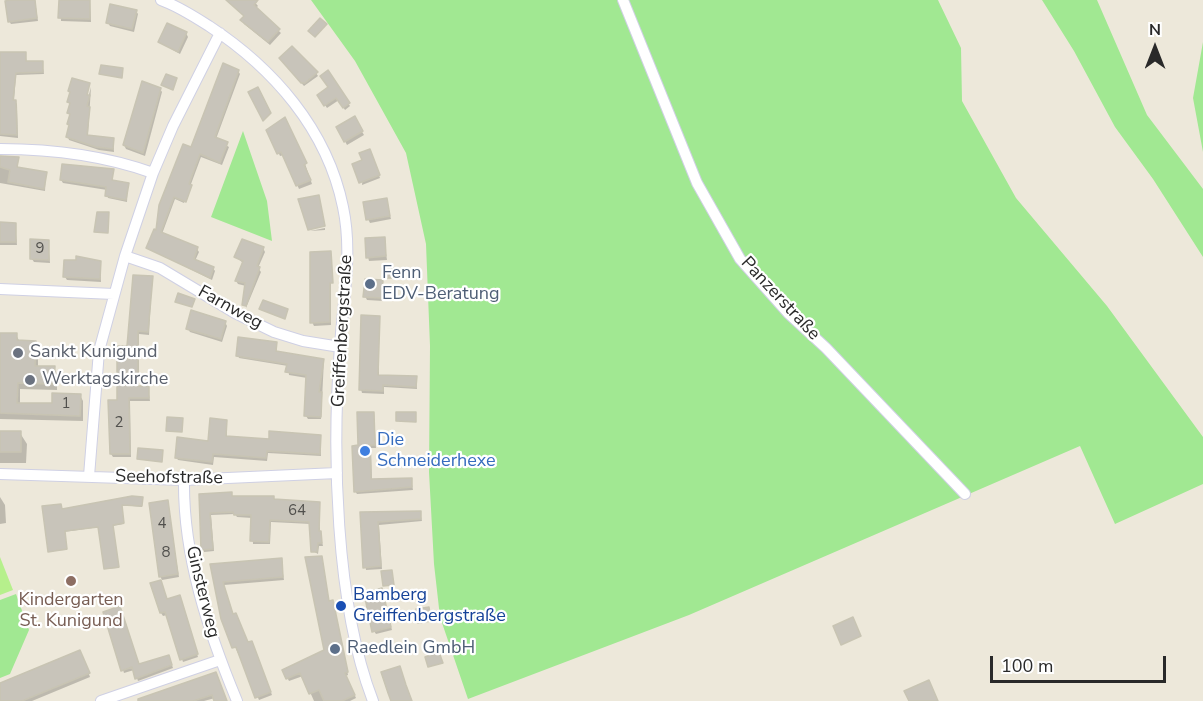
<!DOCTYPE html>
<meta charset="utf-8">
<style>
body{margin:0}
#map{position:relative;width:1203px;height:701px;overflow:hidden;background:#ede8da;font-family:"Nunito Sans",sans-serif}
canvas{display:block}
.north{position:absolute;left:1125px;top:18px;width:60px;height:60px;-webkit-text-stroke:4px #fff;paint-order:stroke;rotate:0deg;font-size:16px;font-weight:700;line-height:24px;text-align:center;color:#292929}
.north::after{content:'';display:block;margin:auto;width:21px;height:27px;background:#292929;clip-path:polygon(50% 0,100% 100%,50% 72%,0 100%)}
.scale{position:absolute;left:990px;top:656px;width:176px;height:27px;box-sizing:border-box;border:3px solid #292929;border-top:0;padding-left:8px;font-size:18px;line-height:21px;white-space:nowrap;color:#292929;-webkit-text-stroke:4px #fff;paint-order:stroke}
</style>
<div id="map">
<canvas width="1203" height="701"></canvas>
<div class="north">N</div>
<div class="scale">100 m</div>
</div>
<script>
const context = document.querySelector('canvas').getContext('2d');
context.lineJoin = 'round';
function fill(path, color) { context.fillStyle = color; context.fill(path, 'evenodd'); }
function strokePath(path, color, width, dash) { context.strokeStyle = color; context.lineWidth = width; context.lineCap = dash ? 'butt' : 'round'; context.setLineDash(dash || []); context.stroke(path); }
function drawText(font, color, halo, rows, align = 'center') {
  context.font = font + ' "Nunito Sans",sans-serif'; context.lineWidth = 4.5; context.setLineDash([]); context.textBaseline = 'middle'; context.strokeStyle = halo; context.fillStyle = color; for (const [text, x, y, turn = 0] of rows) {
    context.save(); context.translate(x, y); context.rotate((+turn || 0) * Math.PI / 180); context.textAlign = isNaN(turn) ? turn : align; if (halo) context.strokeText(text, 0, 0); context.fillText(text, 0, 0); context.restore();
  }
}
const green = new Path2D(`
 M 311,0 L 938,0 L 961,48 L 962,101 L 1016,198 L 1107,306 L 1203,437 L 1203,484 L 1115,524 L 1080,446 L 689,615 L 468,699 L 440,617 L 434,564 L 429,472 L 430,346 L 426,244 L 406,153 L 355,61 Z
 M 1042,0 L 1097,0 L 1147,115 L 1203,189 L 1203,257 L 1153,179 L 1115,127 L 1074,51 Z
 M 1203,42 L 1203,152 L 1193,98 Z
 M 243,131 L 267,201 L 272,241 L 211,217 Z
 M 16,594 L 29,630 L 10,674 L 0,678 L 0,600 Z`);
const pitch = new Path2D(`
 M 0,557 L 13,590 L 0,595 Z`);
const shadow = new Path2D(`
 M 22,0 L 35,0 L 38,21 L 11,24 L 9,21 Z
 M 60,0 L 90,1 L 91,22 L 61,21 Z
 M 226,0 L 253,0 L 258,6 L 255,9 L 281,33 L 270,45 L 244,24 L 242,20 L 245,17 Z
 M 136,11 L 138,14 L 134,32 L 110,26 L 108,23 Z
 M 186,33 L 188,37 L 180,54 L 159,42 Z
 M 25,53 L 27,63 L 42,62 L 44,74 L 16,75 L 14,101 L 17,104 L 18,138 L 0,136 L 0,54 Z
 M 283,62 L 316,73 L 318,76 L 304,86 Z
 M 238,71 L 240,74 L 216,139 L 229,147 L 222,165 L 201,157 L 184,203 L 175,199 L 162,234 L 197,249 L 199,252 L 195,261 L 213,268 L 215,271 L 212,280 L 148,248 L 157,232 L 192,149 Z
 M 328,72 L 350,106 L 345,110 L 339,100 L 327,108 L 319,96 L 330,88 Z
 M 91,87 L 88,136 L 113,139 L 114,152 L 99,150 L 69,140 L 68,137 L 71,117 L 69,102 L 87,102 Z
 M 160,89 L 162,92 L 145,156 L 126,149 L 124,145 Z
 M 354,118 L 364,135 L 347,145 L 338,128 Z
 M 268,130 L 300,149 L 312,184 L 299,189 L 284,155 L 280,156 Z
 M 371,153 L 380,178 L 362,185 L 364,161 Z
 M 17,158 L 18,169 L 46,174 L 45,191 L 0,183 L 0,164 Z
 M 101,168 L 113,170 L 113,182 L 128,184 L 127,202 L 108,198 L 107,190 L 63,183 L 61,180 L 100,171 Z
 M 386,200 L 391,219 L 370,223 L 368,219 Z
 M 0,224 L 15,224 L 17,245 L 0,245 Z
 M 325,228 L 325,230 L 310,231 Z
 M 384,239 L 387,260 L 369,261 L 368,257 Z
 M 48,241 L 50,263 L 34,262 L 32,259 Z
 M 263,248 L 265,252 L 258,268 L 261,272 L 246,308 L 246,286 L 238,284 L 236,281 L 243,263 L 236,257 Z
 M 331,252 L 331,325 L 314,326 L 312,322 Z
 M 100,263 L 101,282 L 67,280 L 65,277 Z
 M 152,278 L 149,335 L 139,334 L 139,387 L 148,387 L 150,401 L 130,401 L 131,457 L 113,457 L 111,454 L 128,347 Z
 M 382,282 L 383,301 L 367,300 L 365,296 Z
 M 379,317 L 379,377 L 416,377 L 417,389 L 384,387 L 384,394 L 362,393 L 361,389 Z
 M 225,322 L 227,326 L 222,342 L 190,332 L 188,329 Z
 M 0,335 L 16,335 L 20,342 L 35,342 L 38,348 L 38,367 L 54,368 L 57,374 L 57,390 L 20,389 L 20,404 L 53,405 L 80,395 L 83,401 L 83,421 L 0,419 Z
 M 276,344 L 277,353 L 324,360 L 321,419 L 308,419 L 306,416 L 307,378 L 289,375 L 288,366 L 239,358 L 238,355 Z
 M 374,413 L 376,448 L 371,448 L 372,480 L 411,479 L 413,490 L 357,494 L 355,491 L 360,447 Z
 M 226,421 L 227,437 L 270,440 L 320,436 L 321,456 L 268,453 L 267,461 L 214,457 L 213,465 L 178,460 L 176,457 L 209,442 Z
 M 0,432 L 20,433 L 27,444 L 26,463 L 0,463 Z
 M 231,494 L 233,497 L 274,498 L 275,501 L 319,503 L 320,533 L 323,546 L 319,546 L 318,554 L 313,551 L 311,524 L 271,522 L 270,544 L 253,544 L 252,518 L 237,517 L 235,514 L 211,515 L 214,551 L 204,552 L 201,495 Z
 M 0,497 L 5,505 L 6,523 L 0,524 Z
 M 142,498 L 142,507 L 121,505 L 124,524 L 113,526 L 119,568 L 106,569 L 100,527 L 64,532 L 67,550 L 50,551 L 61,510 L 103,504 L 103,501 Z
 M 167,502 L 179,577 L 162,580 L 160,576 Z
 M 420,512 L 422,521 L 379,525 L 382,569 L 366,570 L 361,513 Z
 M 281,560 L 284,580 L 224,585 L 233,616 L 248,644 L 253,646 L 272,695 L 259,700 L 222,618 L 212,565 Z
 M 152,584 L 167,601 L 181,600 L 198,657 L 183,662 L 167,615 L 163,616 L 161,613 Z
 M 381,590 L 392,630 L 376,634 L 374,631 Z
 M 329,603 L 334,605 L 348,675 L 346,676 L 356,698 L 350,701 L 314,701 L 303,676 L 289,681 L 284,671 L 325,651 Z
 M 105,613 L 139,666 L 170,660 L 173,668 L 138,681 L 134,670 L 124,673 Z
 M 82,655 L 90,677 L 32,701 L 1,701 L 0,685 Z
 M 216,674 L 227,701 L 216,701 L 215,698 L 204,701 L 137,701 Z`);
const building = new Path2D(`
 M 10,0 L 35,0 L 37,18 L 8,22 L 5,1 Z
 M 59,0 L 90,0 L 90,19 L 58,18 Z
 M 226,0 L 258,0 L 254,5 L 280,29 L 268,42 L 240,20 L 244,16 Z
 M 110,4 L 137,10 L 132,29 L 106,23 Z
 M 320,18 L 327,24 L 315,37 L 308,31 Z
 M 167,23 L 187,32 L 178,52 L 158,42 Z
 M 292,46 L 318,72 L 305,83 L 301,83 L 279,58 Z
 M 0,52 L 26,52 L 26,61 L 43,61 L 43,72 L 16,73 L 13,100 L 16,100 L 17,135 L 0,134 Z
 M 223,63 L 239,70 L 215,137 L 228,142 L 220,163 L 200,154 L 189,184 L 192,185 L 186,202 L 174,197 L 161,232 L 198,247 L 194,259 L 214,267 L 210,278 L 146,248 L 154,229 L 156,230 L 159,205 L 183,144 L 191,147 Z
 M 101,65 L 123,68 L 122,78 L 99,74 Z
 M 328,70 L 350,103 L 343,108 L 336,98 L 324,106 L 317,95 L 328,87 L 320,76 Z
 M 166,74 L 177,78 L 173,90 L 161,85 Z
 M 72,78 L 90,83 L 87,95 L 90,95 L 87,106 L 90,107 L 87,135 L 114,138 L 113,149 L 96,147 L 66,137 L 69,125 L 67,124 L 70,114 L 67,113 L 70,103 L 67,102 L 70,92 L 68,91 Z
 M 142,81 L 161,88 L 143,153 L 123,145 Z
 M 258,87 L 271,113 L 263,121 L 248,92 Z
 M 355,116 L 363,131 L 344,142 L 336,127 Z
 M 285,117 L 307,163 L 304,165 L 311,180 L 296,186 L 281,152 L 277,154 L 266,130 Z
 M 370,149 L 380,175 L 359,183 L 352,164 L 362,160 L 359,153 Z
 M 0,156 L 19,157 L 17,167 L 47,172 L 44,189 L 8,182 L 10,170 L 0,167 Z
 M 62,164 L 114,169 L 112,180 L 129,183 L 126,200 L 105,196 L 106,187 L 60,180 Z
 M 319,195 L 325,226 L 308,230 L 298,199 Z
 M 387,198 L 390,216 L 366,220 L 363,202 Z
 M 97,212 L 109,212 L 108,233 L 94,232 Z
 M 0,222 L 16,223 L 16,242 L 0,242 Z
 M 385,237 L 386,256 L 366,258 L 365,238 Z
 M 30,239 L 49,240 L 49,260 L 30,259 Z
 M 242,239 L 264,247 L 257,266 L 260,267 L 246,306 L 242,305 L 245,283 L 235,281 L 243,261 L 234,257 Z
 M 331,251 L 333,283 L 330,283 L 330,322 L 310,323 L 310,252 Z
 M 76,256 L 101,261 L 100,279 L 63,277 L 64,260 L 76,260 Z
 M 382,268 L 396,268 L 397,278 L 383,278 Z
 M 133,275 L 153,276 L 148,332 L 138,331 L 138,386 L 149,386 L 149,398 L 129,398 L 130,454 L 110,454 L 108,400 L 117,400 L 117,346 L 127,346 Z
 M 365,279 L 383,280 L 382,298 L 363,297 Z
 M 178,293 L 195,299 L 192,307 L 175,302 Z
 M 263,300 L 288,309 L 285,319 L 259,309 Z
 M 191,310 L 226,321 L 221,339 L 186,329 Z
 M 361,315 L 380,316 L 378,375 L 417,376 L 416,387 L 383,385 L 383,391 L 359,390 Z
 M 0,333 L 17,333 L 17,340 L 36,341 L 35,366 L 55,366 L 54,384 L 18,383 L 17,403 L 52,403 L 52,393 L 81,394 L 80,416 L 0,413 Z
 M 238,337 L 277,342 L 276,351 L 324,359 L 319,392 L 322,392 L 321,417 L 304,416 L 306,375 L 285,372 L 287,364 L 236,356 Z
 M 357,412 L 374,412 L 375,445 L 370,445 L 371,479 L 412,478 L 412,487 L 354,492 L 352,446 L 358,445 Z
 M 396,412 L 416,412 L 416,422 L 396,421 Z
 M 167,417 L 183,418 L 182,432 L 166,431 Z
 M 210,418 L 227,420 L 226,436 L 269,439 L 269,431 L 321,435 L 320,454 L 267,451 L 266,458 L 213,454 L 212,462 L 175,458 L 177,437 L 208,441 Z
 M 0,431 L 21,431 L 21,452 L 0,452 Z
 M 138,448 L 163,450 L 162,462 L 137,459 Z
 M 232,492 L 232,496 L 274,496 L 274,499 L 320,502 L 319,531 L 321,531 L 322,543 L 318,543 L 317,552 L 311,552 L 309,522 L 270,520 L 269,542 L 250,541 L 251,515 L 234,515 L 233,512 L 210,513 L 213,549 L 201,550 L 199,494 Z
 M 132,496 L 143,497 L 142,506 L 122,505 L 124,523 L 113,525 L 119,567 L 104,569 L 98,527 L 65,531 L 67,549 L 48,552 L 42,506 L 61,504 L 62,509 Z
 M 168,500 L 178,574 L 159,577 L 149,503 Z
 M 421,511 L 421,519 L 378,522 L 381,566 L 363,568 L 360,512 Z
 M 322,556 L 329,601 L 333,600 L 348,672 L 345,673 L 355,695 L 342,701 L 324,701 L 319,690 L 309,694 L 300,673 L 286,679 L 282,670 L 324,650 L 305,557 Z
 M 282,558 L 283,577 L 223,582 L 233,614 L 236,613 L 248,642 L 252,641 L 271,692 L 255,698 L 236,647 L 232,648 L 221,619 L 210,564 Z
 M 392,570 L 394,585 L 383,586 L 381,571 Z
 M 161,580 L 167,599 L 180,595 L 198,654 L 180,660 L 165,612 L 160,613 L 150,583 Z
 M 382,588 L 391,627 L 372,632 L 364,593 Z
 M 120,606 L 139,664 L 169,655 L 172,665 L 135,679 L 132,667 L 121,671 L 103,612 Z
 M 429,607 L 431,621 L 418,623 L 416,609 Z
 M 853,617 L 861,636 L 841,645 L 833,626 Z
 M 80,650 L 90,673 L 22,701 L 0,701 L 0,683 Z
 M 439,652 L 443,663 L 428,667 L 425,657 Z
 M 400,666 L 406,685 L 412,701 L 391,701 L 388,693 L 381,672 Z
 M 216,672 L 227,701 L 214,701 L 212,695 L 193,701 L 138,701 L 138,699 Z
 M 929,680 L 938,701 L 909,701 L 904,691 Z`);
const minor = new Path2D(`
 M 161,0 C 178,6 195,17 209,26 C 273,68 327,129 343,207 C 353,254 343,299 340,346 C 332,451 335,603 373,701
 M 623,0 L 697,183 L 740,259 L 788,313 L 826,348 L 965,494
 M 0,149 C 53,149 103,155 153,173
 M 125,256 L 160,268 L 235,313 L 274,332 L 303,341 L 340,347
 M 0,289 L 114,294
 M 0,474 L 184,480 L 337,473
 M 89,476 L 99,351 L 125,256 L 153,173 L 173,126 L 220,33
 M 184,480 C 183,556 208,631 237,701
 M 101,701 L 220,660`);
const markers = [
 [370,284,6,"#5c6f8a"],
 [18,353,6,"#6b7280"],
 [30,380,6,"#6b7280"],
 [365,451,6,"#3f7fe0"],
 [71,581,6,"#8d6e63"],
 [341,606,6,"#1a4fb4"],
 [335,649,6,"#5c6f8a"]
];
const numberNames = [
 ["9",40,249],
 ["1",66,404],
 ["2",119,423],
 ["64",297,511],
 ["4",162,524],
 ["8",166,553]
];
const serviceNames = [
 ["Fenn",382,274],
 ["EDV-Beratung",382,295],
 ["Raedlein GmbH",347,649]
];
const streetNames = [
 ["Panzerstraße",780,299,47],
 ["Farnweg",230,308,29],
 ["Greiffenbergstraße",343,331,-87],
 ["Seehofstraße",169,478,1],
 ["Ginsterweg",202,592,76]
];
const worshipNames = [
 ["Sankt Kunigund",30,353],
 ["Werktagskirche",42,380]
];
const shopNames = [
 ["Die",377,441],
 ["Schneiderhexe",377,462]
];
const transitNames = [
 ["Bamberg",353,596],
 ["Greiffenbergstraße",353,617]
];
const educationNames = [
 ["Kindergarten",71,601],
 ["St. Kunigund",71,622]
];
fill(green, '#a1e892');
fill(pitch, '#b6f08c');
fill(shadow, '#0003');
fill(building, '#c8c4ba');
strokePath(building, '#c8c4b3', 1.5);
strokePath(minor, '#cfd0e4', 12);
strokePath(minor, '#fff', 10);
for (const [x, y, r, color] of markers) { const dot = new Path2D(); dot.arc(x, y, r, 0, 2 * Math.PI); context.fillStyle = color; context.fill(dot); strokePath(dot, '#fff', 2); }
drawText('15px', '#51504d', null, numberNames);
drawText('18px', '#4e5e75', '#fff', serviceNames, 'left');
drawText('18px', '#292929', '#fff', streetNames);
drawText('18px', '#5b616d', '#fff', worshipNames, 'left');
drawText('18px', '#366cbe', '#fff', shopNames, 'left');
drawText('18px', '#164399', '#fff', transitNames, 'left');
drawText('18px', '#785e54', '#fff', educationNames);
</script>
